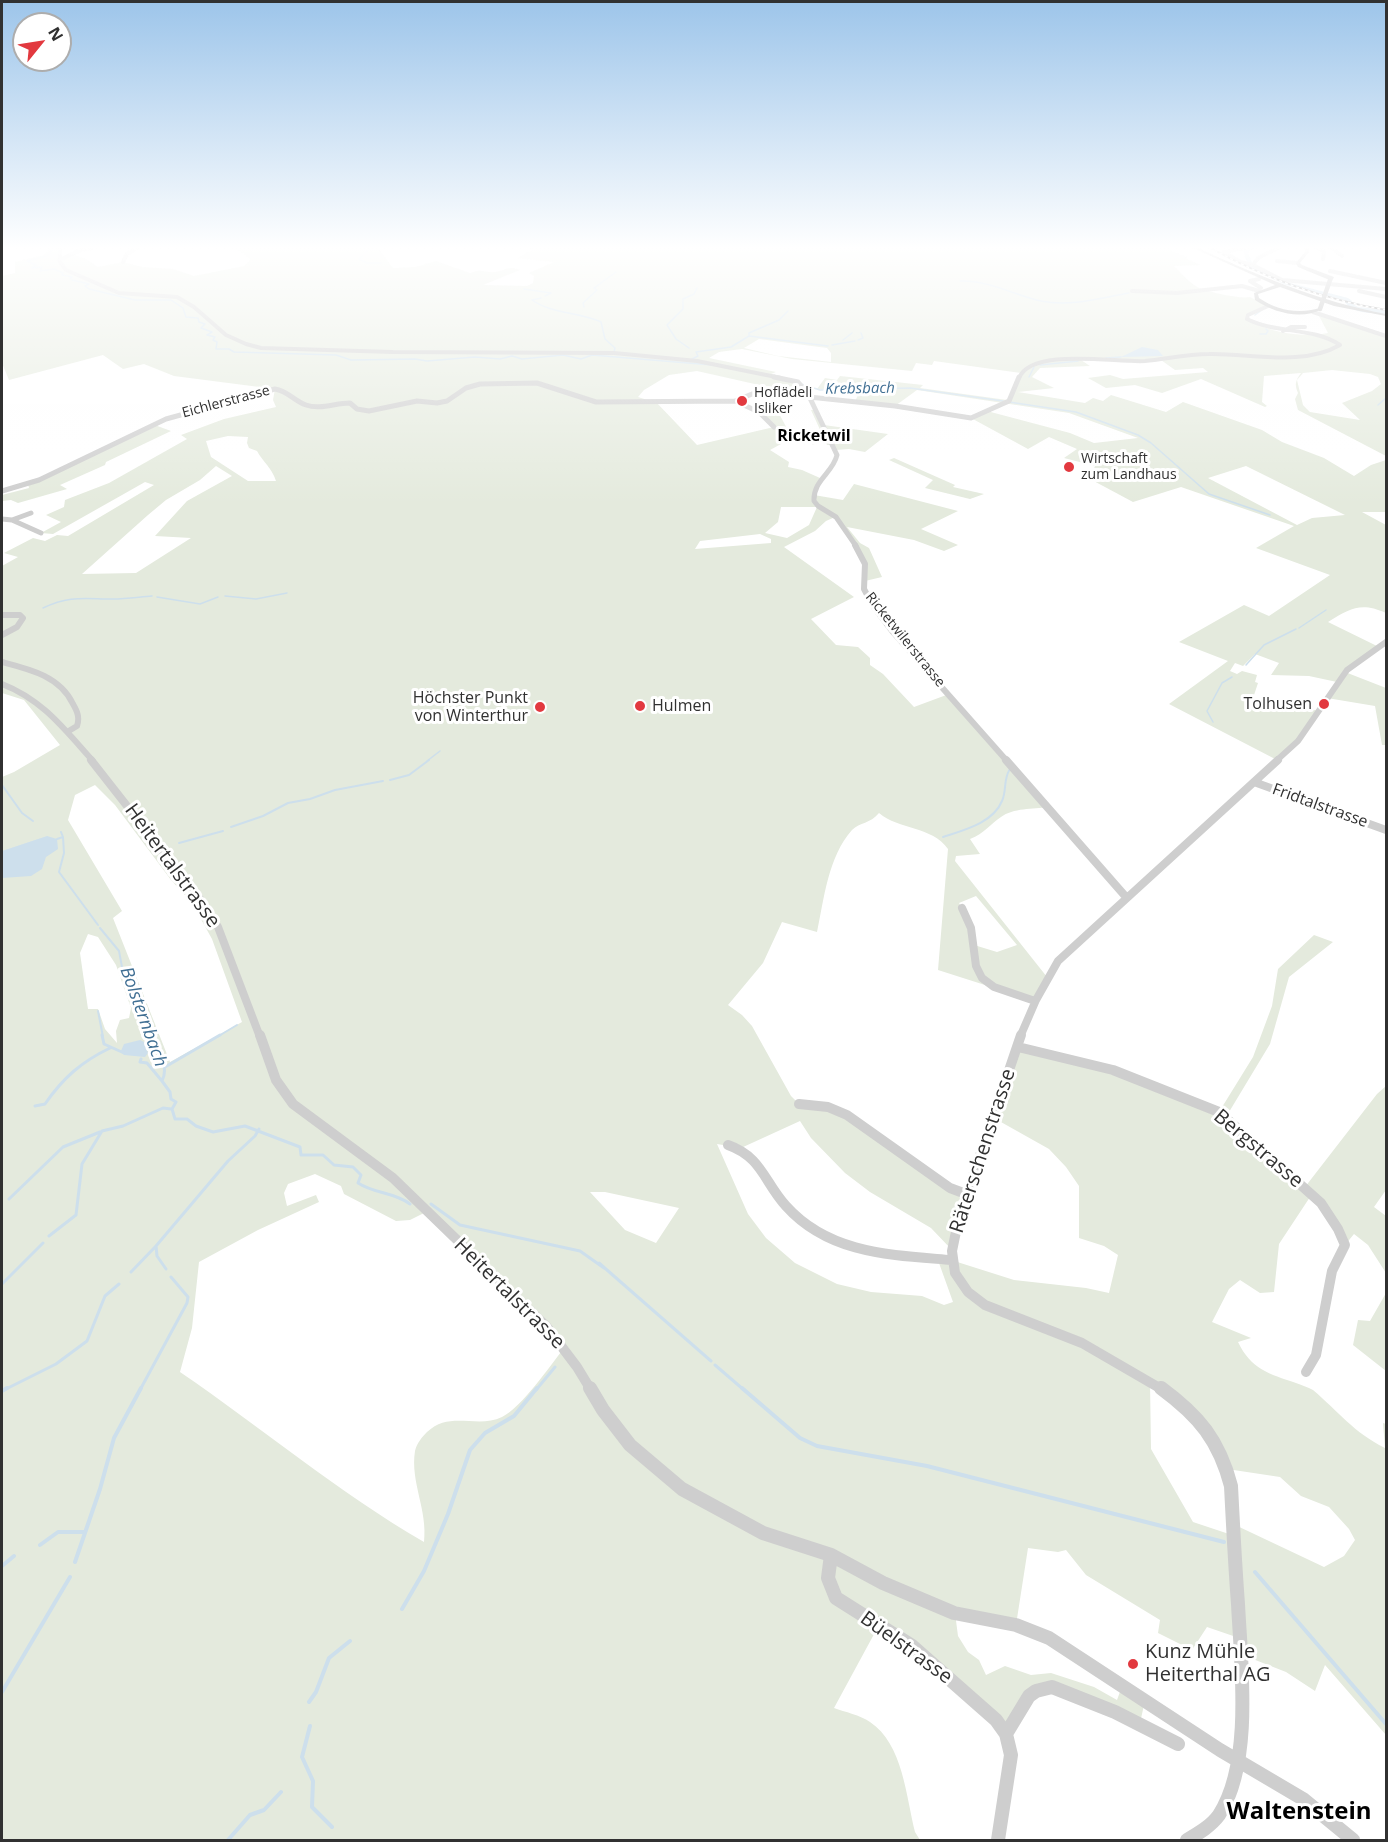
<!DOCTYPE html>
<meta charset="utf-8">
<style>
body{margin:0}
#map{position:relative;width:1388px;height:1842px;overflow:hidden;background:#fff;font-family:"Open Sans",sans-serif}
canvas{display:block}
.frame{position:absolute;inset:0;border:3px solid #313131;pointer-events:none}
.north{position:absolute;left:12px;top:12px;width:60px;height:60px;box-sizing:border-box;background:#fff;border:2px solid #adadad;border-radius:50%;rotate:60deg;font-size:16px;font-weight:700;line-height:24px;text-align:center;color:#313131}
.north::after{content:'';display:block;margin:auto;width:21px;height:27px;background:#e2393f;clip-path:polygon(50% 0,100% 100%,50% 72%,0 100%)}
</style>
<div id="map">
<canvas width="1388" height="1842"></canvas>
<div class="frame"></div>
<div class="north">N</div>
</div>
<script>
const context = document.querySelector('canvas').getContext('2d');
context.lineJoin = 'round';
function fill(path, color) { context.fillStyle = color; context.fill(path, 'evenodd'); }
function strokePath(path, color, width, dash) { context.strokeStyle = color; context.lineWidth = width; context.lineCap = dash ? 'butt' : 'round'; context.setLineDash(dash || []); context.stroke(path); }
function drawText(font, color, halo, rows, align = 'center') {
  context.font = font + ' "Open Sans",sans-serif'; context.lineWidth = 6; context.setLineDash([]); context.textBaseline = 'middle'; context.strokeStyle = halo; context.fillStyle = color; for (const [text, x, y, turn = 0] of rows) {
    context.save(); context.translate(x, y); context.rotate((+turn || 0) * Math.PI / 180); context.textAlign = isNaN(turn) ? turn : align; if (halo) context.strokeText(text, 0, 0); context.fillText(text, 0, 0); context.restore();
  }
}
const green = new Path2D(`
 M 51,247 L 60,247 L 59,257 L 69,256 L 79,247 L 82,249 L 73,255 L 84,258 L 98,267 L 123,262 L 142,267 L 173,269 L 194,276 L 244,266 L 250,260 L 249,258 L 234,247 L 381,247 L 378,248 L 393,268 L 415,267 L 436,261 L 470,273 C 483,268 484,273 495,272 C 507,271 505,265 520,270 L 483,285 L 527,286 L 533,283 L 534,276 L 529,273 L 554,262 L 518,258 L 533,249 L 521,247 L 1161,247 L 1187,257 L 1185,258 L 1200,265 L 1174,266 C 1182,274 1193,287 1204,290 C 1215,293 1240,299 1250,297 L 1268,306 L 1246,317 C 1266,333 1304,338 1328,333 L 1319,316 L 1386,336 L 1386,456 L 1298,410 L 1295,399 L 1298,393 C 1294,384 1296,380 1301,373 L 1264,376 L 1262,402 L 1267,406 L 1265,407 L 1201,379 L 1162,393 L 1135,385 L 1106,388 L 1088,378 L 1110,375 L 1123,379 L 1208,372 L 1203,368 L 1175,370 L 1161,360 L 1081,360 L 1090,366 L 1040,368 L 1032,377 L 1054,388 L 1018,392 L 1085,403 L 1093,398 L 1103,401 L 1111,395 L 1166,412 L 1183,402 L 1262,430 L 1282,442 L 1324,458 L 1354,476 L 1371,465 L 1386,460 L 1386,512 L 1362,512 L 1386,525 L 1386,613 C 1361,602 1351,608 1328,622 L 1379,647 L 1345,672 L 1386,688 L 1386,745 L 1382,745 L 1375,706 L 1327,698 L 1337,682 L 1309,676 L 1271,675 L 1279,663 L 1255,654 L 1243,666 L 1235,663 L 1230,671 L 1237,674 L 1242,671 L 1257,675 L 1255,682 L 1258,683 L 1252,701 L 1288,712 L 1294,712 L 1296,706 L 1319,711 L 1309,726 L 1277,760 L 1169,704 L 1228,661 L 1179,642 L 1244,605 L 1269,616 L 1330,575 L 1256,548 L 1294,526 L 1181,487 L 1133,502 L 1090,479 L 1095,466 L 1064,458 L 1077,449 L 1049,437 L 1028,449 L 971,418 L 987,411 L 1070,433 L 1094,443 L 1138,438 L 1069,413 L 917,390 L 895,406 L 855,402 L 859,392 L 817,389 L 825,378 L 837,380 L 840,376 L 923,385 L 920,388 L 1007,400 L 1021,373 L 934,361 L 932,365 L 916,363 L 912,371 L 792,359 L 742,349 L 719,352 L 709,358 L 776,372 L 771,374 L 803,387 L 768,387 L 697,371 L 669,375 L 644,390 L 638,397 L 657,403 L 697,445 L 774,427 L 759,412 L 776,408 L 790,434 L 815,445 L 792,438 L 770,450 L 789,462 L 788,467 L 802,470 L 820,478 L 814,495 L 843,500 L 854,484 L 958,511 L 921,529 L 958,545 L 944,551 L 914,540 L 847,527 L 860,543 L 869,548 L 882,577 L 865,581 L 867,566 L 835,517 L 826,521 L 815,531 L 784,547 L 854,597 L 811,619 L 836,645 L 858,647 L 870,658 L 870,665 L 883,674 L 914,707 L 949,694 L 1048,807 C 1033,809 1013,808 1001,817 C 989,825 985,833 970,839 L 980,854 L 956,856 L 955,861 L 1047,977 L 1035,1001 L 938,970 L 948,849 C 932,826 899,830 879,813 C 870,824 860,822 852,830 C 828,857 824,899 817,932 L 782,922 L 763,963 L 728,1005 L 742,1015 L 752,1026 L 791,1096 L 799,1104 L 828,1107 L 966,1194 L 951,1249 L 931,1228 L 870,1192 L 845,1173 L 811,1138 L 800,1121 L 741,1148 L 717,1144 L 748,1214 L 766,1238 L 795,1263 L 837,1284 L 871,1292 L 922,1296 L 944,1305 L 953,1302 L 939,1263 L 951,1260 L 1014,1280 L 1086,1288 L 1109,1293 L 1118,1255 L 1104,1246 L 1079,1238 L 1079,1186 L 1066,1167 L 1049,1149 L 992,1117 L 1018,1047 L 1082,1060 L 1219,1112 L 1253,1057 L 1272,1006 L 1278,969 L 1314,935 L 1333,942 L 1289,977 L 1270,1044 L 1226,1117 L 1305,1187 L 1377,1094 L 1386,1086 L 1386,1190 L 1374,1207 L 1386,1216 L 1386,1273 L 1368,1245 L 1354,1234 L 1345,1245 L 1312,1194 L 1279,1244 L 1274,1292 L 1260,1293 L 1240,1280 L 1229,1289 L 1212,1322 L 1251,1338 L 1238,1342 C 1251,1369 1269,1374 1296,1383 C 1301,1385 1308,1387 1313,1390 C 1339,1412 1353,1432 1385,1448 L 1383,1423 L 1386,1424 L 1386,1735 L 1325,1665 L 1315,1691 L 1286,1672 L 1240,1654 L 1239,1638 L 1207,1627 L 1192,1650 L 1158,1633 L 1160,1620 L 1086,1575 L 1066,1550 L 1058,1552 L 1028,1548 L 1016,1625 L 955,1613 L 958,1636 L 968,1652 L 979,1660 L 986,1675 L 1005,1666 L 1031,1675 L 1051,1673 L 1094,1687 L 1117,1700 L 1121,1689 L 1144,1705 L 1140,1723 L 1078,1697 L 1035,1692 L 1006,1734 L 879,1625 L 834,1708 C 845,1712 860,1715 870,1722 C 903,1744 906,1796 915,1832 L 920,1840 L 2,1840 L 2,777 L 14,772 L 60,745 L 24,700 L 2,693 L 2,566 L 18,557 L 4,553 L 33,538 L 45,541 L 57,535 L 68,536 L 154,485 L 145,482 L 53,534 L 41,533 L 61,522 L 46,515 L 64,507 L 65,500 L 109,483 L 187,439 L 181,435 L 224,419 L 276,407 L 273,400 L 275,389 L 174,376 L 144,364 L 123,369 L 103,355 L 9,380 L 2,363 L 2,276 L 15,273 L 15,262 L 44,255 ZM 759,339 L 827,348 L 831,353 L 831,362 L 778,356 L 744,348 ZM 1332,370 L 1370,374 L 1378,377 L 1381,384 L 1372,391 L 1342,403 L 1360,420 L 1310,412 L 1303,405 L 1297,380 L 1303,373 ZM 228,436 L 248,437 L 247,443 L 249,448 L 257,451 C 263,462 272,468 276,481 L 248,481 L 211,457 L 206,441 ZM 216,466 L 232,476 L 187,501 L 155,536 L 191,538 L 136,573 L 82,574 L 148,515 L 166,500 L 200,480 ZM 1246,466 L 1345,515 L 1312,518 L 1297,525 L 1208,478 ZM 781,507 L 817,507 L 809,525 L 787,538 L 765,533 L 778,522 ZM 760,534 L 771,539 L 771,543 L 695,549 L 700,541 ZM 95,785 L 115,805 L 171,880 L 192,903 L 212,939 L 242,1022 L 170,1062 L 113,918 L 122,911 L 68,820 L 75,795 ZM 976,896 L 1017,945 L 997,952 L 974,945 L 969,920 L 959,903 ZM 88,934 L 98,937 L 116,965 L 131,1008 L 129,1018 L 120,1020 L 116,1031 L 117,1043 L 105,1029 L 98,1009 L 88,1009 L 80,953 ZM 315,1174 L 341,1186 L 344,1194 L 396,1221 L 410,1220 L 428,1211 L 564,1348 C 550,1366 522,1407 502,1417 C 477,1429 450,1410 427,1432 C 422,1437 417,1443 415,1451 C 410,1482 428,1510 424,1542 C 338,1492 262,1428 180,1372 L 192,1328 L 199,1262 L 258,1230 L 319,1202 L 316,1195 L 287,1206 L 284,1193 L 288,1184 ZM 590,1192 L 605,1192 L 679,1208 L 656,1243 L 625,1230 ZM 1150,1382 L 1219,1448 L 1227,1469 L 1280,1477 L 1301,1496 L 1329,1507 L 1349,1529 L 1355,1540 L 1344,1556 L 1324,1567 L 1233,1524 L 1232,1535 L 1193,1522 L 1151,1449 Z
 M 811,410 L 816,410 L 824,425 L 888,434 L 865,452 L 849,449 L 836,450 L 834,445 L 827,445 Z
 M 152,424 L 171,431 L 106,462 L 105,465 L 60,485 L 67,489 L 18,503 L 11,500 L 2,501 L 2,495 L 29,488 L 28,484 Z
 M 894,458 L 955,485 L 953,487 L 984,494 L 970,499 L 925,488 L 933,480 L 889,460 Z
 M 1386,1293 L 1386,1371 L 1353,1345 L 1358,1320 L 1370,1321 Z`);
const water = new Path2D(`
 M 1142,347 L 1158,350 L 1163,356 L 1121,357 Z
 M 47,836 L 57,839 L 58,849 L 46,857 L 42,869 L 31,876 L 2,878 L 2,851 Z
 M 140,1040 L 144,1042 L 148,1053 L 145,1057 L 124,1055 L 121,1051 L 124,1044 Z`);
const streamFar3 = new Path2D(`
 M 54,247 L 47,256 L 27,261 L 36,265 L 32,268 L 42,267 L 40,271 L 54,269 L 63,273 L 62,275 L 72,277 L 70,279
 M 371,247 L 359,259 L 367,263 L 381,263
 M 72,280 L 89,284 L 85,286 L 89,289 L 135,300 L 171,300 L 183,308 L 186,317 L 198,318 L 199,322 L 205,324 L 201,328 L 212,332 L 207,335 L 215,337 L 213,340 L 217,342 L 216,349 L 229,349 L 234,352 L 336,355 L 351,360 L 415,359 L 427,361 L 475,357 L 500,359 L 512,356 L 522,359 L 563,355 L 581,359 L 592,355 L 712,365
 M 960,281 C 988,280 1014,295 1041,301 C 1071,307 1100,298 1129,293
 M 524,289 L 551,293 L 545,296
 M 541,298 L 532,300 C 552,314 579,312 601,322 L 605,339 L 615,348 L 614,352
 M 584,307 L 583,303 L 597,290 L 594,288 L 616,272
 M 1255,315 L 1262,310
 M 1260,334 L 1266,334 L 1268,331 L 1266,329
 M 749,336 L 749,333 L 779,320 L 788,311
 M 843,340 L 852,333
 M 858,340 L 863,338 L 861,333
 M 832,345 L 855,341
 M 689,348 L 676,339 L 667,325 L 683,309 L 683,299 L 694,294 L 697,288
 M 1106,358 L 1121,357
 M 692,359 L 698,356 L 696,352 L 731,347 L 749,336 L 828,346
 M 1040,365 L 1078,361
 M 1029,377 L 1034,367
 M 801,384 L 820,390 L 910,388 L 1003,401
 M 1009,402 L 1076,412 L 1138,435 L 1151,443 L 1209,494 L 1270,515
 M 1378,405 L 1386,398
 M 225,596 L 256,599 L 287,593
 M 157,597 L 200,604 L 218,597
 M 43,608 C 70,595 85,599 113,599 C 126,599 139,597 152,596
 M 1299,628 L 1326,610
 M 1246,665 L 1264,645 L 1296,629
 M 1213,722 L 1207,711 L 1222,683 L 1232,677
 M 427,761 L 440,751`);
const streamFar2 = new Path2D(`
 M 390,780 L 409,775 L 429,760
 M 2,785 L 22,813 L 33,821
 M 231,827 L 263,816 L 288,803 L 310,799 L 335,790 L 383,781
 M 63,837 L 64,853 L 59,872 L 98,925
 M 943,837 C 964,830 993,823 1002,801 C 1007,790 1003,779 1010,769
 M 57,839 L 63,837 L 61,832
 M 179,843 L 223,831
 M 100,928 L 119,951 L 122,967 L 139,999 L 137,1007 L 151,1037
 M 98,1011 L 103,1037
 M 217,1037 L 237,1025`);
const streamFar1 = new Path2D(`
 M 102,1035 L 104,1044 L 124,1053
 M 150,1035 C 157,1050 170,1066 162,1081 L 170,1092 L 171,1099 L 176,1102 L 172,1109 L 175,1119 L 187,1119 L 196,1126 L 213,1132 L 245,1126 L 300,1147 L 301,1155 L 323,1155 L 334,1165 L 353,1167 L 361,1175 L 358,1183 C 375,1194 394,1192 410,1204
 M 141,1059 L 140,1062 L 147,1063 L 162,1081
 M 165,1067 L 220,1035
 M 35,1106 L 45,1104 C 63,1078 81,1062 110,1048
 M 9,1199 L 63,1147 L 100,1132
 M 431,1204 L 460,1225 L 580,1251 L 604,1268 L 599,1263 L 711,1361
 M 49,1236 L 76,1215 L 82,1164 L 102,1131 L 123,1126 L 163,1108 L 171,1109
 M 166,1269 L 157,1256 L 156,1246 L 228,1161 L 255,1136 L 259,1129
 M 131,1272 L 156,1246
 M 2,1284 L 43,1243
 M 715,1365 L 744,1390
 M 4,1390 L 56,1364 L 87,1341 L 105,1296 L 119,1284
 M 140,1390 L 187,1303 L 188,1297 L 171,1277
 M 536,1390 L 555,1367`);
const stream = new Path2D(`
 M 742,1388 L 800,1438 L 817,1446 L 927,1466 L 1224,1542
 M 2,1391 L 7,1388
 M 40,1545 L 58,1532 L 84,1532
 M 75,1562 L 100,1489 L 114,1438 L 141,1388
 M 2,1566 L 14,1556
 M 1255,1572 L 1386,1724
 M 402,1609 L 424,1571 L 448,1514 L 470,1450 L 485,1433 L 514,1416 L 537,1388
 M 2,1692 L 70,1577
 M 309,1702 L 316,1692 L 329,1658 L 350,1641
 M 310,1726 L 302,1757 L 313,1781 L 312,1807 L 332,1827
 M 228,1840 L 250,1815 L 264,1810 L 281,1792`);
const river = new Path2D(`
 M 1250,247 L 1256,247 L 1248,252 L 1253,266 L 1290,283 L 1348,298 L 1352,301 L 1351,303 L 1358,307 L 1386,310 L 1386,314 C 1373,313 1349,314 1344,300 L 1286,285 L 1249,268 L 1243,251 Z`);
const minorFar5 = new Path2D(`
 M 60,247 L 60,262 L 66,270 L 119,293 L 177,297 L 194,307 L 226,335 L 246,344 L 261,348 L 393,352 L 614,353 L 697,361 L 781,378
 M 1314,247 L 1324,251 L 1323,259
 M 1331,247 L 1342,256
 M 1224,252 L 1240,262 L 1253,265 L 1282,280 L 1386,289
 M 1225,252 L 1248,247
 M 59,260 L 81,250 L 96,247
 M 1277,261 L 1298,263
 M 123,262 L 127,254 L 139,247
 M 1253,265 L 1258,258 L 1280,247
 M 1330,271 L 1386,283
 M 1259,279 L 1250,281 L 1261,288
 M 1132,291 L 1177,293 L 1242,286 L 1259,291
 M 1359,291 L 1386,297
 M 1313,312 L 1386,336
 M 1283,331 L 1291,327 L 1305,327
 M 1019,378 C 1032,347 1116,363 1145,361 C 1166,359 1187,354 1209,354 C 1250,353 1302,367 1340,345 C 1314,327 1276,334 1247,319 L 1248,315 L 1268,306`);
const minorFar4 = new Path2D(`
 M 774,377 L 798,382 L 808,394 L 837,455 C 833,473 813,480 814,501 L 818,506 L 836,517 L 856,546
 M 735,401 L 752,394 L 809,397 L 895,406 L 971,418 L 1009,401 L 1019,377
 M 2,491 L 39,480 L 166,419 L 275,389 C 288,391 294,401 306,405 C 320,410 335,403 350,403 L 357,409 L 369,411 L 417,401 L 437,403 L 447,401 L 466,388 L 480,384 L 537,383 L 596,402 L 735,401 L 759,412 L 774,427
 M 2,519 L 12,520 L 31,513
 M 12,520 L 41,533`);
const minorFar3 = new Path2D(`
 M 855,545 L 865,564 L 864,589 L 873,606 L 892,631 L 1007,761
 M 2,615 L 20,615 L 23,618 L 17,627 L 2,635
 M 2,662 C 29,669 60,676 73,704 C 77,711 80,717 77,726 L 67,732
 M 2,684 C 43,700 64,729 93,761
 M 1276,761 L 1298,741 L 1347,670 L 1386,642`);
const minorFar2 = new Path2D(`
 M 91,760 L 200,899 L 218,927 L 260,1037
 M 1006,760 L 1126,897
 M 1254,782 L 1386,830
 M 962,908 L 971,928 L 976,966 L 982,978 L 994,987 L 1035,1001
 M 1020,1037 L 1036,1000 L 1058,961 L 1278,760`);
const minorFar1 = new Path2D(`
 M 260,1035 L 276,1080 L 293,1104 L 393,1178 L 546,1326 L 577,1367 L 591,1390
 M 1021,1035 L 959,1217 L 952,1251 L 955,1273 L 968,1292 L 985,1305 L 1082,1343 L 1163,1390
 M 1018,1047 L 1113,1070 L 1219,1112 L 1321,1203 L 1338,1229 L 1345,1245 L 1332,1271 L 1316,1355 L 1306,1372
 M 799,1104 L 828,1107 L 847,1115 L 950,1188 L 966,1194
 M 728,1145 C 762,1157 764,1182 786,1206 C 829,1254 891,1255 951,1260`);
const minor = new Path2D(`
 M 590,1388 L 603,1410 L 630,1445 L 682,1489 L 763,1533 L 831,1555 L 883,1583 L 954,1613 L 1016,1625 L 1049,1638 L 1220,1750 L 1303,1799 L 1353,1840
 M 1161,1388 C 1199,1416 1219,1440 1231,1486 C 1233,1525 1235,1565 1238,1604 C 1241,1664 1253,1763 1219,1815 C 1211,1826 1199,1833 1187,1840
 M 831,1555 L 828,1578 L 836,1598 L 912,1646 L 996,1720 L 1006,1734 L 1011,1755 L 998,1840
 M 1006,1734 L 1029,1696 L 1036,1691 L 1052,1687 L 1115,1712 L 1178,1744`);
const major = new Path2D(`
 M 1191,247 L 1196,247 C 1259,276 1318,301 1386,314 L 1386,316 L 1334,306 L 1280,287 L 1258,294 L 1259,298 C 1278,311 1299,314 1320,308 L 1322,309 C 1302,320 1274,313 1255,300 L 1254,293 L 1275,285 Z
 M 1305,247 L 1309,247 L 1309,252 L 1300,263 L 1302,265 L 1334,277 L 1332,281 L 1298,267 L 1296,263 L 1305,252 Z`);
const rail = new Path2D(`
 M 1209,247 C 1266,279 1322,299 1386,310`);
const majorBridge = new Path2D(`
 M 1320,309 L 1330,280`);
const markers = [
 [742,401,6,"#e2393f"],
 [1069,467,6,"#e2393f"],
 [1324,704,6,"#e2393f"],
 [640,706,6,"#e2393f"],
 [540,707,6,"#e2393f"],
 [1133,1664,6,"#e2393f"]
];
const farPoinames = [
 ["Hoflädeli",754,393],
 ["Isliker",754,409],
 ["Wirtschaft",1081,459],
 ["zum Landhaus",1081,475]
];
const farStreetnames = [
 ["Eichlerstrasse",226,402,-15],
 ["Ricketwilerstrasse",905,640,51]
];
const farWaternames = [
 ["Krebsbach",860,389,-1]
];
const farQuarternames = [
 ["Ricketwil",814,436]
];
const poiNames = [
 ["Höchster Punkt",528,698],
 ["von Winterthur",528,716],
 ["Tolhusen",1312,704],
 ["Hulmen",652,706,"left"]
];
const streetNames = [
 ["Fridtalstrasse",1320,806,20]
];
const waterNames = [
 ["Bolsternbach",143,1017,70]
];
const nearStreetnames = [
 ["Heitertalstrasse",172,866,54],
 ["Bergstrasse",1258,1149,40],
 ["Räterschenstrasse",983,1151,-72],
 ["Heitertalstrasse",509,1294,45],
 ["Büelstrasse",906,1648,36]
];
const nearPoinames = [
 ["Kunz Mühle",1145,1652],
 ["Heiterthal AG",1145,1675]
];
const nearQuarternames = [
 ["Waltenstein",1299,1812]
];
fill(green, '#e4eadd');
fill(water, '#cddfec');
strokePath(streamFar3, '#cddfec', 1.5);
strokePath(streamFar2, '#cddfec', 2);
strokePath(streamFar1, '#cddfec', 3);
strokePath(stream, '#cddfec', 4);
fill(river, '#cddfec');
strokePath(minorFar5, '#cecece', 4);
strokePath(minorFar4, '#cecece', 5);
strokePath(minorFar3, '#cecece', 6);
strokePath(minorFar2, '#cecece', 8);
strokePath(minorFar1, '#cecece', 10);
strokePath(minor, '#cecece', 14);
fill(major, '#a9a9a9');
strokePath(rail, '#868686', 2);
strokePath(rail, '#fff', 1.5, [3]);
strokePath(majorBridge, '#a9a9a9', 4.5);
const sky = context.createLinearGradient(0, 0, 0, 505);
sky.addColorStop(0, '#9dc5ea');
sky.addColorStop(0.49, '#fff');
sky.addColorStop(1, '#ffffff00');
context.fillStyle = sky;
context.fillRect(0, 0, 1388, 505);
for (const [x, y, r, color] of markers) { const dot = new Path2D(); dot.arc(x, y, r, 0, 2 * Math.PI); context.fillStyle = color; context.fill(dot); strokePath(dot, '#fff', 2); }
drawText('14px', '#313131', '#fff', farPoinames, 'left');
drawText('14px', '#313131', '#fff', farStreetnames);
drawText('italic 15px', '#406f93', '#fff', farWaternames);
drawText('bold 16px', '#000', '#fff', farQuarternames);
drawText('16px', '#313131', '#fff', poiNames, 'right');
drawText('16px', '#313131', '#fff', streetNames);
drawText('italic 18px', '#406f93', '#fff', waterNames);
drawText('20px', '#313131', '#fff', nearStreetnames);
drawText('20px', '#313131', '#fff', nearPoinames, 'left');
drawText('bold 24px', '#000', '#fff', nearQuarternames);
</script>
